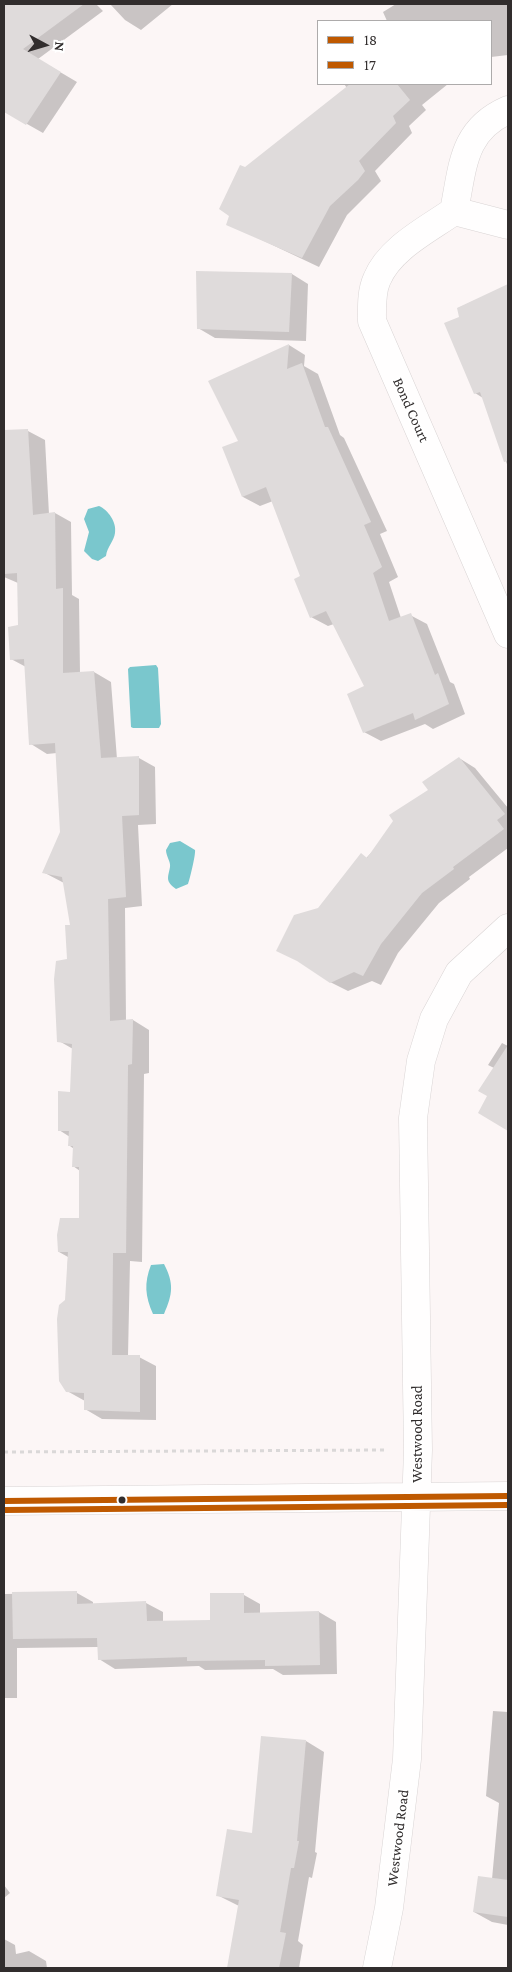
<!DOCTYPE html>
<style>
body{margin:0}
#map{position:relative;width:512px;height:1972px;overflow:hidden;background:#fcf6f6;font-family:"Crimson Pro",serif}
canvas{display:block}
.frame{position:absolute;inset:0;border:5px solid #312d2d;pointer-events:none}
.legend{position:absolute;left:317px;top:20px;width:175px;height:65px;box-sizing:border-box;background:#fff;border:1px solid #adabab;margin:0;padding:6px 9px;list-style:none;font-size:15px;color:#312d2d}
.legend li{display:flex;align-items:center;gap:10px;height:25px}
.legend b{width:25px;border:1px solid #adabab}
.north{position:absolute;left:20px;top:20px;width:50px;height:50px;-webkit-text-stroke:4px #fff;paint-order:stroke;rotate:96deg;font-size:14px;font-weight:700;line-height:20px;text-align:center;color:#312d2d}
.north::after{content:'';display:block;margin:auto;width:18px;height:22px;background:#312d2d;clip-path:polygon(50% 0,100% 100%,50% 72%,0 100%)}
</style>
<div id="map">
<canvas width="512" height="1972"></canvas>
<div class="frame"></div>
<ul class="legend">
<li><b style="height:6px;background:#bf5900"></b>18</li>
<li><b style="height:6px;background:#bf5900"></b>17</li>
</ul>
<div class="north">N</div>
</div>
<script>
const context = document.querySelector('canvas').getContext('2d');
context.lineJoin = 'round';
function fill(path, color) { context.fillStyle = color; context.fill(path, 'evenodd'); }
function strokePath(path, color, width, dash) { context.strokeStyle = color; context.lineWidth = width; context.lineCap = dash ? 'butt' : 'round'; context.setLineDash(dash || []); context.stroke(path); }
function drawText(font, color, halo, rows, align = 'center') {
  context.font = font + ' "Crimson Pro",serif'; context.lineWidth = 4.5; context.setLineDash([]); context.textBaseline = 'middle'; context.strokeStyle = halo; context.fillStyle = color; for (const [text, x, y, turn = 0] of rows) {
    context.save(); context.translate(x, y); context.rotate((+turn || 0) * Math.PI / 180); context.textAlign = isNaN(turn) ? turn : align; if (halo) context.strokeText(text, 0, 0); context.fillText(text, 0, 0); context.restore();
  }
}
const water = new Path2D(`
 M 99,506 C 108,510 117,522 115,533 C 114,541 107,547 106,556 L 98,561 L 92,559 L 84,551 L 89,532 L 84,519 L 88,509 Z
 M 156,665 L 158,668 L 161,724 L 159,728 L 133,728 L 131,727 L 128,669 L 130,667 Z
 M 180,841 L 195,850 C 196,853 190,879 188,884 L 176,889 C 165,881 168,878 170,867 C 171,862 166,856 166,850 L 170,843 Z
 M 164,1264 C 174,1283 173,1294 164,1314 L 153,1314 C 145,1296 144,1283 151,1265 Z`);
const shadow = new Path2D(`
 M 10,4 L 96,4 L 103,11 L 38,59 L 77,82 L 43,133 L 4,111 L 4,8 Z
 M 110,4 L 173,4 L 141,30 L 125,20 Z
 M 396,4 L 508,4 L 508,55 L 491,57 L 491,21 L 387,21 L 383,12 Z
 M 344,84 L 448,84 L 422,105 L 426,110 L 409,126 L 412,133 L 375,171 L 381,181 L 347,215 L 319,267 L 228,224 L 245,169 L 347,88 Z
 M 292,274 L 308,284 L 306,341 L 215,338 L 198,328 Z
 M 508,285 L 508,467 L 483,398 L 475,393 L 458,308 Z
 M 289,345 L 305,355 L 304,366 L 318,374 L 340,435 L 344,438 L 387,531 L 380,534 L 398,577 L 389,582 L 401,618 L 410,615 L 427,624 L 450,682 L 454,684 L 465,714 L 433,729 L 425,724 L 381,741 L 364,732 L 366,687 L 334,624 L 328,626 L 311,617 L 302,577 L 273,501 L 260,506 L 243,497 L 224,448 L 240,442 Z
 M 4,431 L 28,431 L 45,440 L 49,514 L 55,513 L 71,522 L 72,595 L 79,599 L 80,673 L 94,672 L 111,682 L 117,759 L 139,758 L 155,767 L 156,824 L 138,825 L 142,906 L 125,908 L 126,1021 L 133,1020 L 149,1030 L 149,1073 L 144,1074 L 142,1262 L 130,1261 L 128,1356 L 139,1357 L 156,1366 L 156,1420 L 102,1419 L 85,1409 L 85,1401 L 67,1391 L 66,1300 L 68,1257 L 59,1252 L 80,1219 L 80,1171 L 73,1166 L 74,1149 L 70,1146 L 70,1137 L 59,1130 L 71,1093 L 73,1049 L 59,1041 L 71,927 L 64,883 L 43,872 L 62,832 L 57,753 L 47,754 L 31,744 L 26,667 L 11,659 L 19,626 L 18,583 L 4,577 Z
 M 459,758 L 475,768 L 508,808 L 508,848 L 469,877 L 470,879 L 439,903 L 398,953 L 381,985 L 372,981 L 348,991 L 330,982 L 318,910 Z
 M 502,1043 L 508,1046 L 508,1130 L 480,1113 L 489,1096 L 494,1068 L 488,1065 Z
 M 77,1593 L 93,1602 L 93,1605 L 146,1603 L 163,1612 L 163,1622 L 212,1622 L 244,1595 L 260,1604 L 260,1614 L 319,1612 L 336,1622 L 337,1674 L 283,1675 L 273,1669 L 205,1670 L 199,1666 L 115,1669 L 99,1659 L 98,1647 L 17,1648 L 17,1698 L 4,1698 L 4,1594 Z
 M 493,1711 L 508,1712 L 508,1925 L 492,1922 L 474,1912 L 492,1879 L 499,1803 L 486,1796 Z
 M 306,1741 L 324,1752 L 315,1852 L 317,1853 L 312,1878 L 309,1877 L 298,1941 L 303,1945 L 299,1968 L 228,1968 L 239,1906 L 217,1895 Z
 M 4,1885 L 10,1893 L 4,1898 Z
 M 4,1939 L 15,1945 L 16,1954 L 29,1951 L 46,1961 L 47,1968 L 4,1968 Z`);
const building = new Path2D(`
 M 4,4 L 84,4 L 23,49 L 61,72 L 26,125 L 4,112 Z
 M 350,84 L 397,84 L 410,100 L 393,116 L 396,123 L 359,161 L 365,171 L 358,180 L 330,206 L 302,258 L 226,225 L 229,216 L 219,209 L 240,165 L 245,167 Z
 M 196,271 L 292,273 L 289,332 L 197,329 Z
 M 508,284 L 508,461 L 504,462 L 480,392 L 474,394 L 444,323 L 459,317 L 457,308 Z
 M 289,344 L 287,369 L 302,363 L 325,427 L 328,427 L 371,522 L 364,525 L 382,567 L 373,573 L 389,621 L 411,613 L 435,675 L 438,673 L 449,704 L 415,720 L 413,713 L 363,733 L 347,694 L 364,686 L 326,611 L 310,618 L 294,579 L 300,576 L 266,487 L 242,497 L 222,447 L 238,441 L 208,381 Z
 M 28,429 L 33,515 L 55,512 L 56,589 L 63,588 L 63,673 L 94,671 L 101,758 L 139,756 L 139,815 L 122,816 L 126,897 L 108,899 L 110,1021 L 133,1019 L 132,1064 L 128,1065 L 126,1253 L 113,1253 L 112,1355 L 140,1355 L 140,1412 L 84,1410 L 84,1393 L 66,1392 L 59,1381 L 57,1319 L 59,1305 L 65,1300 L 68,1252 L 58,1252 L 57,1235 L 60,1218 L 79,1218 L 79,1167 L 72,1167 L 73,1146 L 68,1146 L 69,1131 L 58,1131 L 58,1091 L 70,1092 L 72,1044 L 57,1042 L 54,979 L 56,961 L 67,959 L 65,925 L 70,925 L 62,877 L 42,873 L 60,832 L 55,743 L 29,745 L 24,659 L 10,660 L 8,627 L 18,625 L 17,573 L 4,574 L 4,430 Z
 M 459,757 L 505,814 L 497,820 L 504,829 L 453,867 L 454,869 L 422,893 L 381,944 L 363,976 L 354,972 L 330,983 L 297,961 L 276,951 L 294,915 L 318,908 L 361,853 L 367,858 L 393,821 L 389,815 L 428,790 L 422,782 Z
 M 508,1045 L 508,1131 L 478,1113 L 487,1096 L 478,1091 Z
 M 77,1591 L 77,1604 L 146,1601 L 147,1621 L 210,1620 L 210,1593 L 244,1593 L 244,1613 L 319,1611 L 320,1665 L 265,1666 L 265,1660 L 187,1661 L 187,1657 L 98,1660 L 97,1638 L 13,1639 L 12,1592 Z
 M 261,1736 L 306,1740 L 297,1841 L 299,1841 L 294,1868 L 291,1868 L 280,1932 L 286,1933 L 279,1968 L 227,1968 L 239,1900 L 216,1896 L 227,1829 L 252,1833 Z
 M 478,1876 L 508,1880 L 508,1917 L 473,1912 Z`);
const path = new Path2D(`
 M 4,1452 L 386,1450`);
const minor = new Path2D(`
 M 508,110 C 462,130 463,167 454,211 C 427,230 390,248 377,279 C 371,292 372,308 372,321 L 508,634
 M 454,211 L 508,225
 M 4,1501 L 508,1496
 M 377,1968 L 389,1908 L 407,1759 L 418,1450 L 413,1118 L 421,1061 L 434,1019 L 459,973 L 508,928`);
const bus1 = new Path2D(`
 M 4,1501 L 508,1496`);
const bus2 = new Path2D(`
 M 4,1510 L 508,1505`);
const markers = [
 [122,1500,4.5,"#312d2d"]
];
const streetNames = [
 ["Bond Court",411,410,66],
 ["Westwood Road",417,1434,-90],
 ["Westwood Road",398,1838,-83]
];
fill(water, '#7ac7cd');
fill(shadow, '#0003');
fill(building, '#dfdbdb');
strokePath(minor, '#d9d4d4', 29);
strokePath(path, '#dad8d8', 3, [4, 4]);
strokePath(minor, '#fffefe', 28);
strokePath(bus1, '#bf5900', 6);
strokePath(bus2, '#bf5900', 6);
for (const [x, y, r, color] of markers) { const dot = new Path2D(); dot.arc(x, y, r, 0, 2 * Math.PI); context.fillStyle = color; context.fill(dot); strokePath(dot, '#fff', 2); }
drawText('15px', '#312d2d', '#fff', streetNames);
</script>
